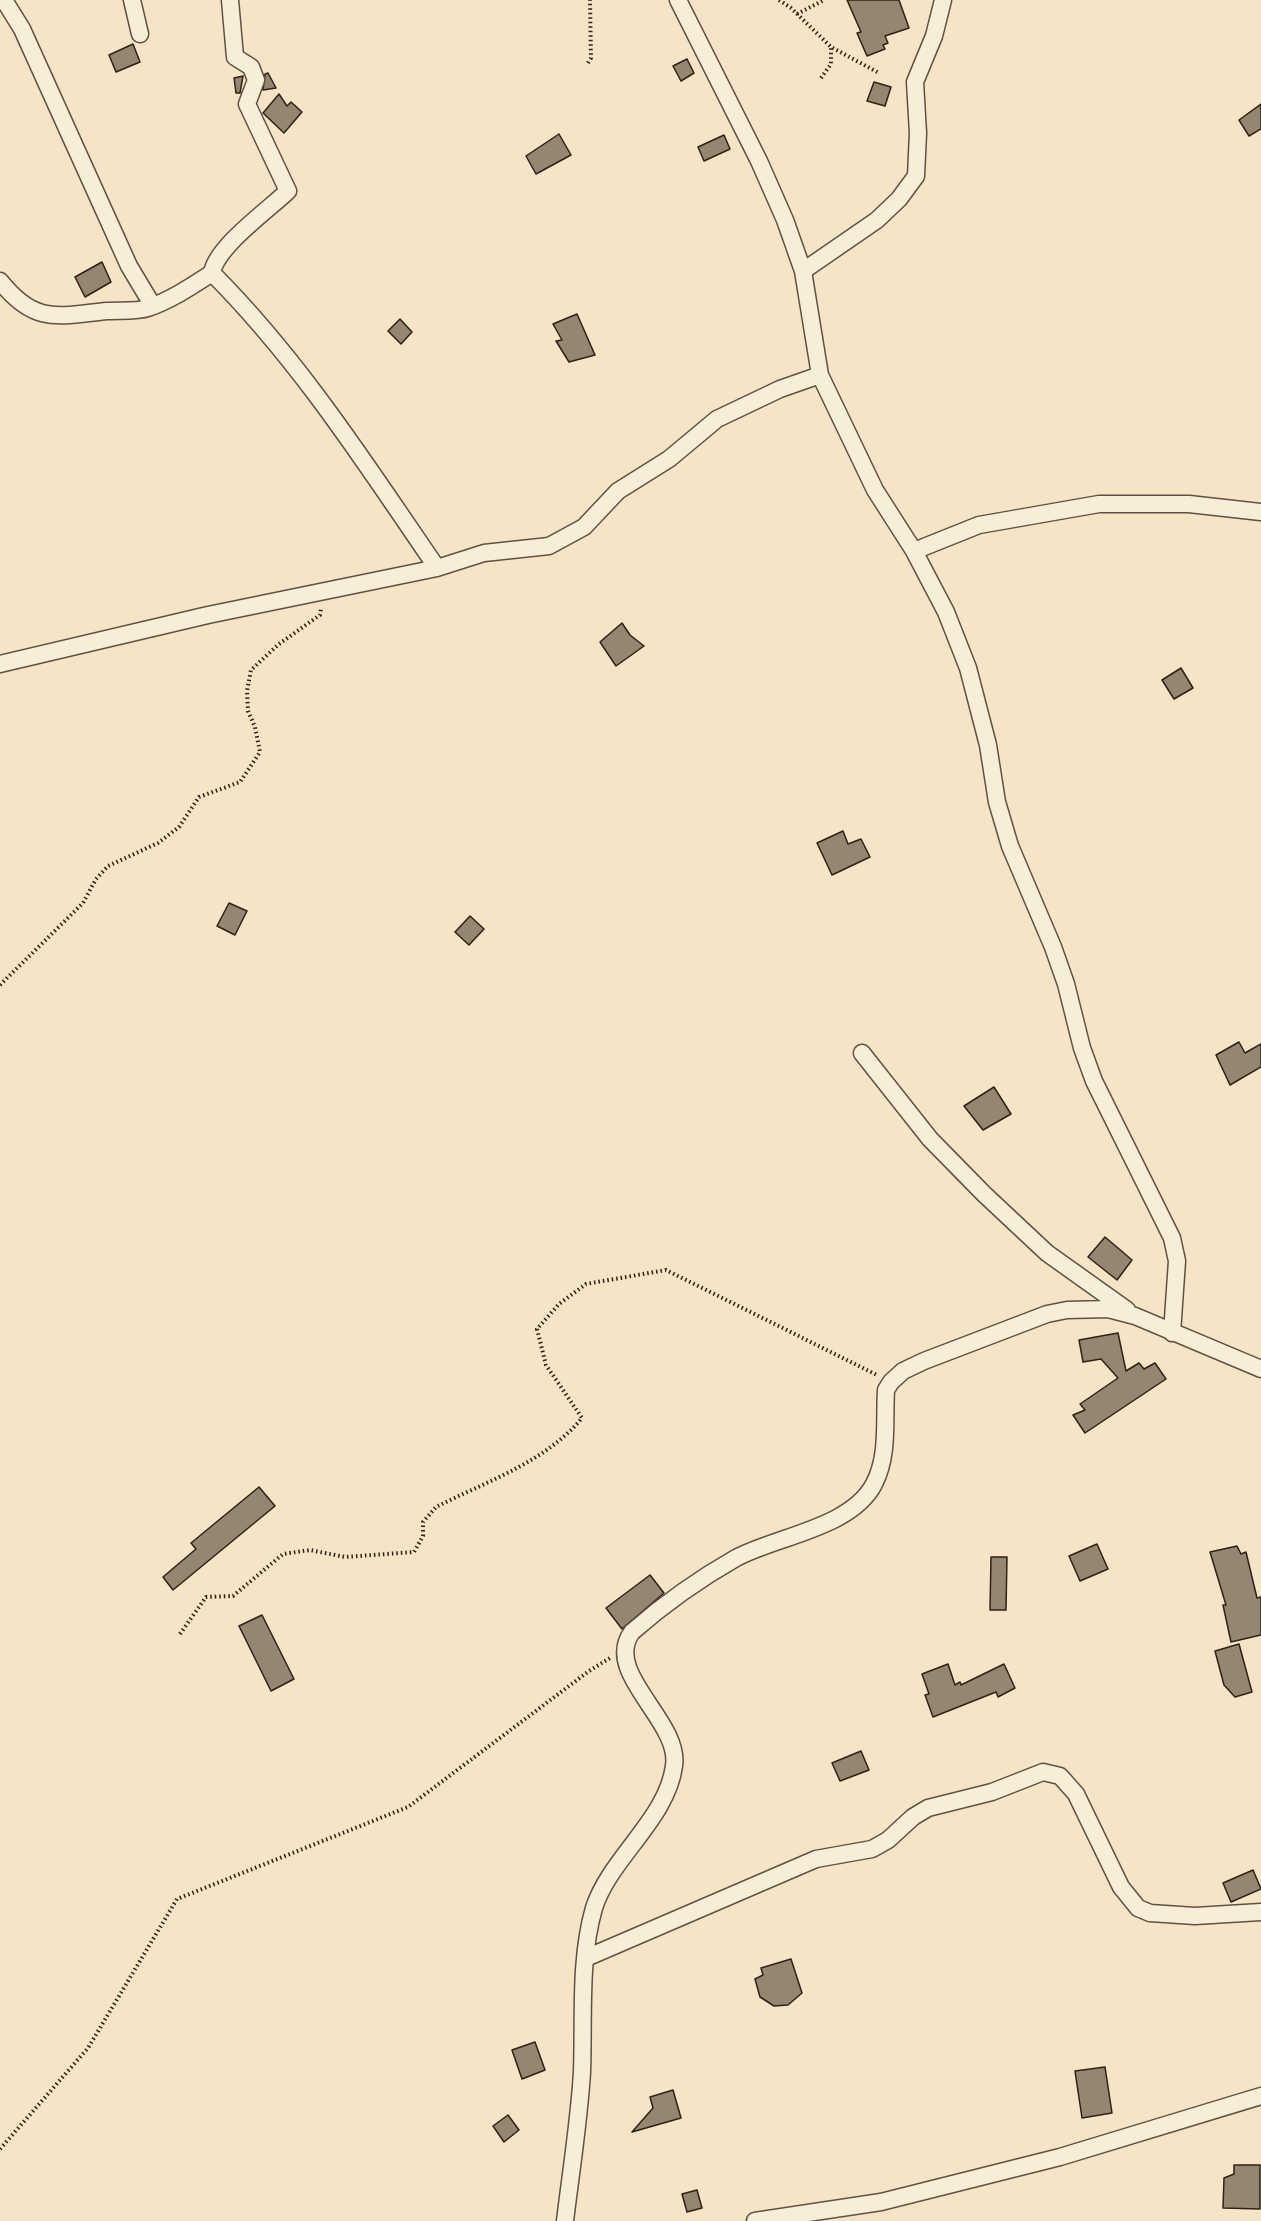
<!DOCTYPE html>
<style>
body{margin:0}
canvas{display:block;background:#f5e4c5}
</style>
<canvas width="1261" height="2221"></canvas>
<script>
const context = document.querySelector('canvas').getContext('2d');
context.lineJoin = 'round';
function fill(path, color) { context.fillStyle = color; context.fill(path, 'evenodd'); }
function strokePath(path, color, width, dash) { context.strokeStyle = color; context.lineWidth = width; context.lineCap = dash ? 'butt' : 'round'; context.setLineDash(dash || []); context.stroke(path); }
const building = new Path2D(`
 M 847,0 L 899,0 L 909,28 L 885,36 L 888,43 L 883,45 L 885,49 L 867,56 L 857,33 L 861,32 Z
 M 133,44 L 140,62 L 116,72 L 109,55 Z
 M 687,59 L 694,73 L 681,81 L 673,66 Z
 M 268,73 L 276,88 L 263,90 L 265,74 Z
 M 243,76 L 240,93 L 236,93 L 234,78 Z
 M 874,82 L 891,87 L 885,106 L 867,101 Z
 M 279,94 L 287,106 L 291,102 L 302,112 L 284,133 L 263,113 Z
 M 1261,104 L 1261,129 L 1249,136 L 1239,120 Z
 M 559,134 L 571,155 L 536,174 L 526,156 Z
 M 724,135 L 730,149 L 704,161 L 698,147 Z
 M 102,262 L 111,282 L 85,297 L 75,277 Z
 M 577,314 L 595,355 L 569,362 L 556,341 L 562,340 L 553,324 Z
 M 400,319 L 412,332 L 401,344 L 388,331 Z
 M 622,623 L 630,635 L 644,646 L 616,666 L 600,642 Z
 M 1181,668 L 1193,688 L 1174,699 L 1162,680 Z
 M 843,831 L 848,844 L 861,839 L 870,857 L 832,875 L 817,843 Z
 M 229,903 L 247,911 L 235,935 L 217,926 Z
 M 470,916 L 484,929 L 469,945 L 455,932 Z
 M 1239,1042 L 1245,1053 L 1261,1044 L 1261,1067 L 1230,1085 L 1216,1055 Z
 M 994,1087 L 1011,1114 L 983,1130 L 964,1106 Z
 M 1105,1237 L 1132,1260 L 1117,1280 L 1088,1257 Z
 M 1118,1333 L 1126,1371 L 1139,1363 L 1144,1369 L 1155,1363 L 1166,1379 L 1085,1433 L 1073,1415 L 1085,1410 L 1080,1404 L 1118,1378 L 1101,1359 L 1083,1362 L 1079,1340 Z
 M 259,1487 L 275,1506 L 173,1590 L 163,1577 L 196,1549 L 191,1543 Z
 M 1097,1544 L 1108,1569 L 1080,1581 L 1069,1556 Z
 M 1237,1546 L 1241,1554 L 1246,1552 L 1257,1598 L 1261,1597 L 1261,1635 L 1231,1642 L 1223,1605 L 1226,1605 L 1210,1552 Z
 M 991,1557 L 1007,1557 L 1006,1610 L 990,1610 Z
 M 650,1575 L 664,1593 L 622,1629 L 606,1608 Z
 M 262,1615 L 294,1679 L 271,1691 L 239,1626 Z
 M 1239,1644 L 1252,1692 L 1235,1697 L 1224,1685 L 1215,1651 Z
 M 948,1664 L 955,1685 L 960,1682 L 961,1685 L 1004,1664 L 1015,1688 L 998,1697 L 996,1692 L 933,1717 L 925,1695 L 929,1694 L 922,1674 Z
 M 861,1751 L 869,1770 L 840,1781 L 832,1763 Z
 M 1253,1870 L 1261,1889 L 1231,1902 L 1223,1883 Z
 M 791,1959 L 802,1993 L 788,2005 L 774,2006 L 760,1997 L 755,1979 L 763,1975 L 761,1968 Z
 M 535,2042 L 545,2070 L 522,2079 L 512,2050 Z
 M 1105,2067 L 1112,2113 L 1082,2118 L 1075,2071 Z
 M 673,2090 L 681,2118 L 632,2132 L 653,2108 L 650,2097 Z
 M 508,2115 L 519,2130 L 504,2142 L 493,2126 Z
 M 1234,2165 L 1260,2165 L 1260,2209 L 1223,2208 L 1224,2178 L 1234,2174 Z
 M 697,2190 L 702,2208 L 687,2212 L 682,2194 Z`);
const path = new Path2D(`
 M 779,0 L 791,8 L 831,47 L 879,73
 M 797,14 L 824,0
 M 588,63 L 591,58 L 590,0
 M 821,78 L 831,64 L 831,47
 M 0,985 L 83,903 L 96,879 L 108,866 L 158,843 L 179,827 L 199,797 L 240,782 L 260,752 L 255,727 L 248,711 L 247,691 L 251,670 L 279,644 L 320,615 L 321,608
 M 180,1634 L 206,1597 L 233,1596 L 283,1554 L 310,1550 L 345,1557 L 414,1552 L 423,1536 L 423,1522 L 436,1507 C 485,1482 546,1462 582,1418 L 546,1365 L 537,1329 L 559,1304 L 586,1284 L 666,1270 L 877,1375
 M 0,2149 L 88,2048 L 177,1899 L 408,1807 L 589,1671 L 610,1658`);
const street = new Path2D(`
 M 4,0 L 22,29 L 129,266 L 153,306
 M 132,0 L 140,34
 M 230,0 L 235,57 L 251,67 L 256,80 L 247,104 L 288,191 C 268,210 216,247 212,273 C 300,361 367,466 437,568
 M 678,0 L 759,161 L 785,220 L 803,271 L 820,375 L 875,490 L 914,551 L 946,612 L 968,668 L 988,745 L 997,802 L 1010,846 L 1053,947 L 1066,984 L 1082,1048 L 1094,1081 L 1172,1238 L 1177,1261 L 1172,1333
 M 803,271 L 877,220 L 899,199 L 916,176 L 918,133 L 915,82 L 934,36 L 943,0
 M 0,281 C 35,325 58,316 107,311 C 120,310 136,312 148,308 C 171,300 192,286 212,273
 M 914,551 L 979,525 L 1099,504 L 1189,504 L 1261,512
 M 0,664 L 208,615 L 437,568 L 484,553 L 549,546 L 584,527 L 618,491 L 669,459 L 717,419 L 780,389 L 820,375
 M 862,1053 L 930,1139 L 984,1194 L 1047,1253 L 1127,1310
 M 586,1958 L 816,1859 L 872,1849 L 888,1840 L 913,1817 L 928,1808 L 992,1792 L 1043,1772 L 1060,1776 L 1076,1794 L 1121,1887 L 1138,1908 L 1150,1913 L 1195,1916 L 1261,1912
 M 565,2221 C 571,2171 579,2122 582,2072 C 584,2018 579,1960 594,1908 C 610,1858 667,1819 674,1766 C 681,1721 602,1673 632,1632 C 664,1604 699,1579 736,1558 C 777,1536 851,1528 874,1484 C 889,1455 884,1422 886,1390 L 891,1382 L 903,1371 L 924,1361 L 1047,1314 L 1067,1310 L 1108,1309 L 1135,1316 L 1261,1369
 M 755,2221 L 881,2202 L 1060,2157 L 1261,2096`);
fill(building, '#958672');
strokePath(building, '#2d2118', 1.5);
strokePath(street, '#5f5243', 19);
strokePath(path, '#2d2118', 4, [1.5, 3]);
strokePath(street, '#f8edd9', 16);
</script>
